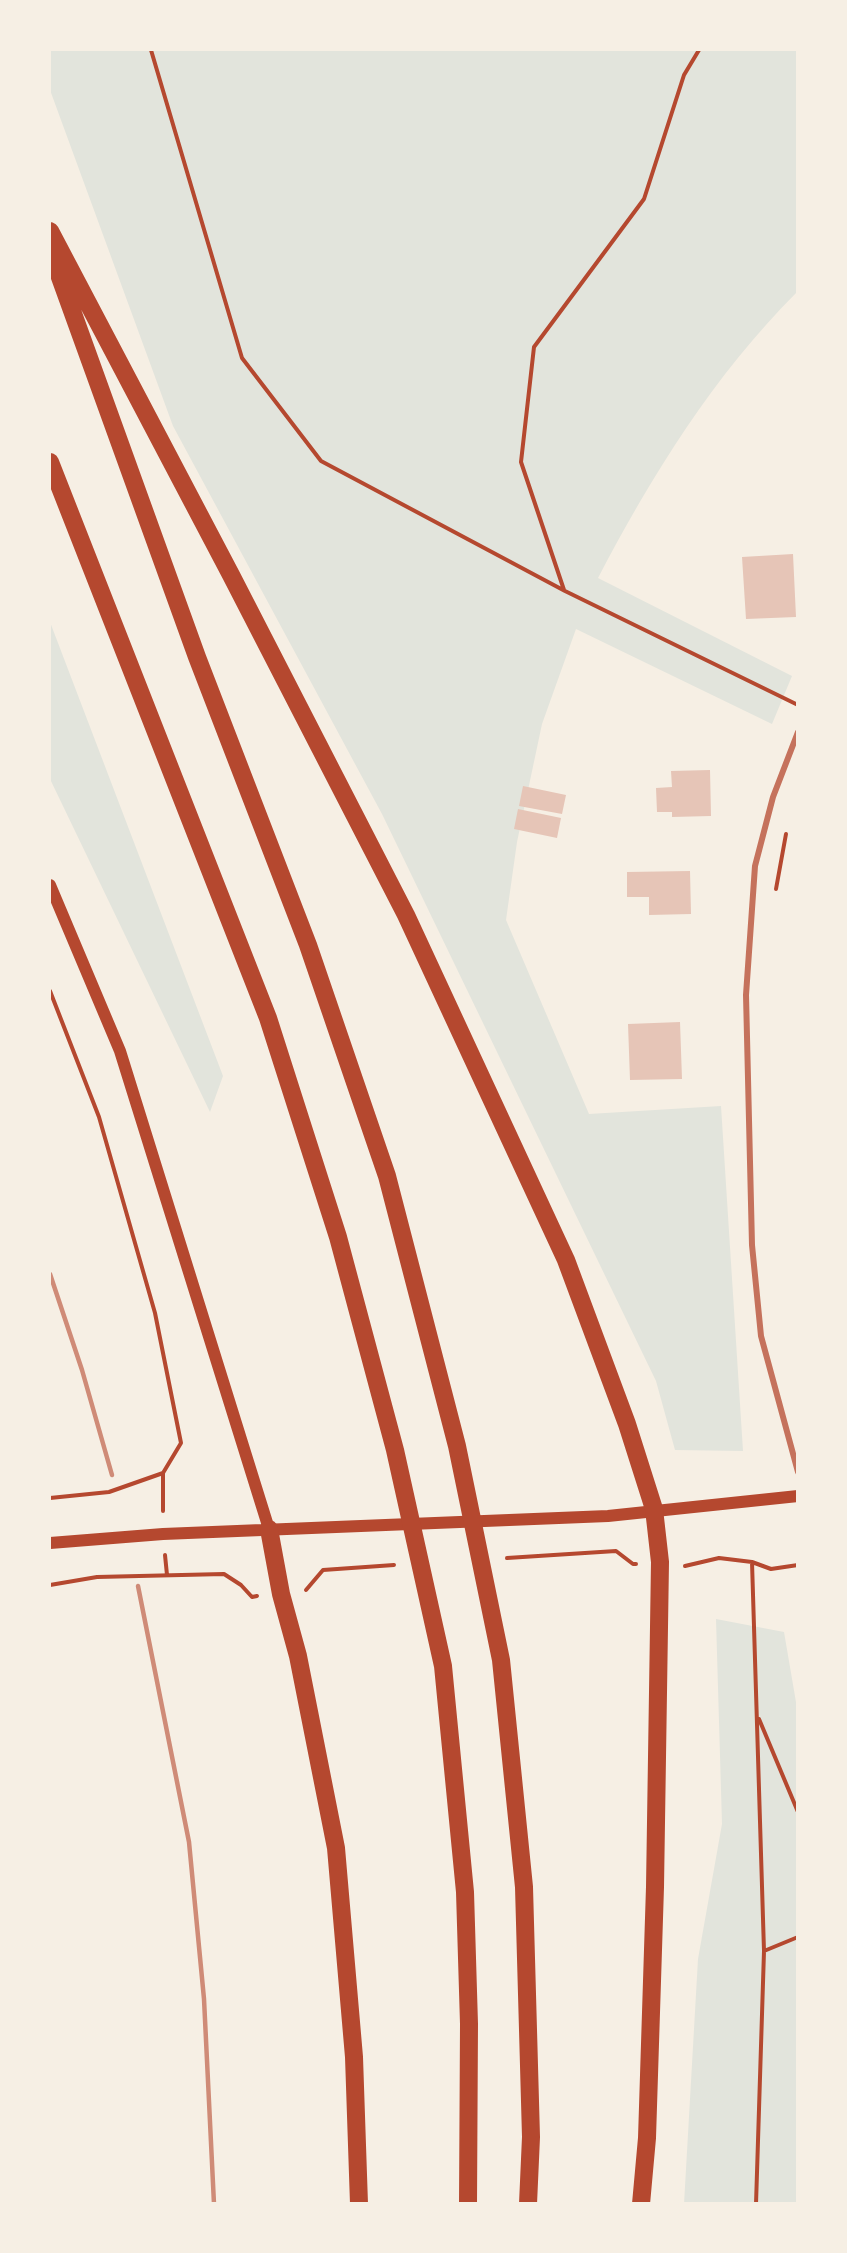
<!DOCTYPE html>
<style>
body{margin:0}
#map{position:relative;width:847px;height:2253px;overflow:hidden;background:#f6efe4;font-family:"IBM Plex Sans",sans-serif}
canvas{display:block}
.frame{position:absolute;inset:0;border:51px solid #f6efe4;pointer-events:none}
</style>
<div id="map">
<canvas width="847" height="2253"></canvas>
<div class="frame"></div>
</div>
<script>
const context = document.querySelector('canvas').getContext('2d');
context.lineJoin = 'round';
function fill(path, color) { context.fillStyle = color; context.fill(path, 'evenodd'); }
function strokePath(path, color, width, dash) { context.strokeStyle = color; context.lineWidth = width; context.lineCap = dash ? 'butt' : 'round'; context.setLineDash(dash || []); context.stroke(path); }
const green = new Path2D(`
 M 50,50 L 797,50 L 797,292 C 714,375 652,475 598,578 L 792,676 L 772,724 L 576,629 L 542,724 L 517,842 L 506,920 L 589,1114 L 721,1106 L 743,1451 L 675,1450 L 656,1381 L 382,814 L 173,426 L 50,90 Z
 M 50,622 L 223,1076 L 210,1112 L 50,779 Z
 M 716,1619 L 784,1632 L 797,1708 L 797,2203 L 684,2204 L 698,1959 L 722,1824 Z`);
const building = new Path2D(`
 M 793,554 L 796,617 L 746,619 L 742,557 Z
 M 710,770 L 711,816 L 672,817 L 672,812 L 657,812 L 656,788 L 672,787 L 671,771 Z
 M 523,786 L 566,795 L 562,814 L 519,806 Z
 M 518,809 L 561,818 L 557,838 L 514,829 Z
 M 690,871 L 691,914 L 649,915 L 649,897 L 627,897 L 627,872 Z
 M 680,1022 L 682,1079 L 630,1080 L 628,1024 Z`);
const path = new Path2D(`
 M 151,50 L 242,358 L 321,461 L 565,591 L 798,705
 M 564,590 L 521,462 L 534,347 L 644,199 L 684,75 L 699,50
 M 776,889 L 786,834
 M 50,991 L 99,1117 L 155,1313 L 181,1443 L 163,1473 L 163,1511
 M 50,1498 L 109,1492 L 163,1473
 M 165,1555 L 167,1575
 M 507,1558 L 616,1551 L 633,1564 L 636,1564
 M 752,1562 L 764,1951 L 756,2204
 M 685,1566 L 719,1558 L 752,1562 L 771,1569 L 798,1565
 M 50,1585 L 97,1577 L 224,1574 L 241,1585 L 252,1597 L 257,1596
 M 306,1590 L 323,1570 L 394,1565
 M 759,1719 L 798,1812
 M 764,1951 L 798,1937`);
const minor = new Path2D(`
 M 798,732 L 773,797 L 755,866 L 746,995 L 752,1245 L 761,1336 L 798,1472`);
const secondary = new Path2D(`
 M 50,885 L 120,1051 L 269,1529
 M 50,1543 L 163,1534 L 608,1516 L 798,1496`);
const motorway = new Path2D(`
 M 50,231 L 231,575 L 406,915 L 566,1260 L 627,1424 L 654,1509 L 660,1562 L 655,1887 L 647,2138 L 641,2204
 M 53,258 L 197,657 L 308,945 L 387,1176 L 457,1446 L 501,1660 L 524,1887 L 531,2137 L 528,2204
 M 50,462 L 268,1018 L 338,1237 L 395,1450 L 443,1666 L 465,1892 L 469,2024 L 468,2204
 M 269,1529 L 281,1594 L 298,1656 L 336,1848 L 354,2057 L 359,2204`);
const rail = new Path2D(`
 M 50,1274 L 82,1370 L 112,1475
 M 138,1586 L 189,1842 L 204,1999 L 214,2204`);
fill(green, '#e2e4dc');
fill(building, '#e6c5b7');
strokePath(path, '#b5482f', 4);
strokePath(minor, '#c5725c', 6);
strokePath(secondary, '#b5482f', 12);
strokePath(motorway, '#b5482f', 18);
strokePath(rail, '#cf8b77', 4.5);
</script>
